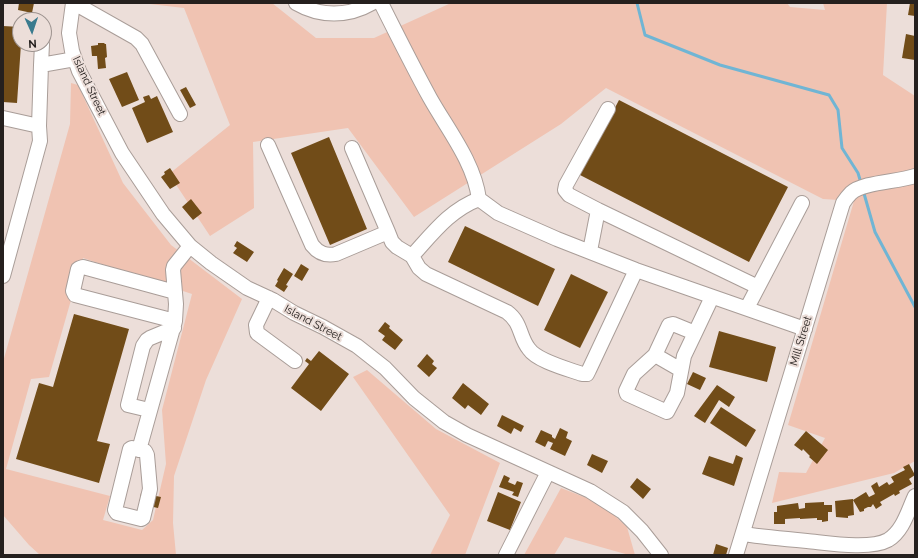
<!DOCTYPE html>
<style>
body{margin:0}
#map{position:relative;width:918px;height:558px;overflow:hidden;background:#ecded9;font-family:Raleway,sans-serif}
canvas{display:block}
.frame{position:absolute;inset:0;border:4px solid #25201e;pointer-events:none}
.north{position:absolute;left:12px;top:12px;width:40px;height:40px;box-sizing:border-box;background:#ecded9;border:1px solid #9c928e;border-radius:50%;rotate:177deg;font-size:11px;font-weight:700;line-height:16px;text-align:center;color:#25201e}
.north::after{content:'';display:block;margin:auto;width:14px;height:18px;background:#3a7b8e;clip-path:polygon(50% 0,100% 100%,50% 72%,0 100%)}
</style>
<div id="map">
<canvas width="918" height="558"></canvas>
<div class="frame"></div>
<div class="north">N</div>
</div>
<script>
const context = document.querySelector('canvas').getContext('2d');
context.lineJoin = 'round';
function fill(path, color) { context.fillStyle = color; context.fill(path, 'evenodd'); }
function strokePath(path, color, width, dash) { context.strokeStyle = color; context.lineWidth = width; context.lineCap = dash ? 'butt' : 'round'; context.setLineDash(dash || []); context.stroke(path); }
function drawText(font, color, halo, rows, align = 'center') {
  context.font = font + ' Raleway,sans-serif'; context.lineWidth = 4; context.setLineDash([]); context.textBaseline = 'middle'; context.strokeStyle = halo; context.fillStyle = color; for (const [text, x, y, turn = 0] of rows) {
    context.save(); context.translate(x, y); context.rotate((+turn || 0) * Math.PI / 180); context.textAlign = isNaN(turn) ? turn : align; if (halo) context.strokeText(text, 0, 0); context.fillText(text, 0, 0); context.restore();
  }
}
const green = new Path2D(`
 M 141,3 L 272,3 L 316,38 L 374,38 L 451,3 L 787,3 L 790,7 L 825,10 L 823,3 L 887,3 L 883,75 L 915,96 L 915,461 L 894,473 L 772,503 L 779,472 L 806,473 L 825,438 L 788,425 L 854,201 L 823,199 L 606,88 L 561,124 L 414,217 L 348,128 L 253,142 L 254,208 L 210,236 L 169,174 L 230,125 L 184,8 Z
 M 71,83 L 78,85 L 123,183 L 171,245 L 242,299 L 206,380 L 174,476 L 173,523 L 176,555 L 40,555 L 29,545 L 3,515 L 3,362 L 70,124 ZM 83,258 L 192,294 L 162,410 L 166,464 L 153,520 L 142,530 L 103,520 L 110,496 L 6,469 L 31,379 L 49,377 Z
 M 367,370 L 436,429 L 500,463 L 465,555 L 430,555 L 450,515 L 353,377 Z
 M 561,488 L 602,504 L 627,527 L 635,555 L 629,555 L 565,537 L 554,555 L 524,555 Z`);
const stream = new Path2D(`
 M 637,3 L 645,35 L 720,65 L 829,95 L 838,110 L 842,148 L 858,173 L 861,183
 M 863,190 L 875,232 L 915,307`);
const building = new Path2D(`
 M 19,3 L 34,3 L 32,13 L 18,10 Z
 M 910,3 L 915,3 L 915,16 L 908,15 Z
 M 3,26 L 20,27 L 21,44 L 17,103 L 3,102 Z
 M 906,34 L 915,36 L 915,60 L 902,58 Z
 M 98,43 L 104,43 L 105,44 L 106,44 L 107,57 L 105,58 L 106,68 L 98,69 L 97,56 L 92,56 L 91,46 L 98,45 Z
 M 127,72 L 139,100 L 122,107 L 109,79 Z
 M 186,87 L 196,105 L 190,108 L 180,90 Z
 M 149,95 L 151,99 L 157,96 L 173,132 L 147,143 L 132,108 L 145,102 L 143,97 Z
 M 619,100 L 788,187 L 749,262 L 580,175 Z
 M 329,137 L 367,229 L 330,245 L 291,153 Z
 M 170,168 L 180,183 L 170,189 L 161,177 L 165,174 L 164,172 Z
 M 191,199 L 202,213 L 193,220 L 182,207 Z
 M 465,226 L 555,269 L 538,306 L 448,262 Z
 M 237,241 L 254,252 L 247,262 L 233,253 L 237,248 L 234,246 Z
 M 301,264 L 309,269 L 302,281 L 294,276 Z
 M 284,268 L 293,274 L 286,285 L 288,286 L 284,292 L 275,286 L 278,281 L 277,280 Z
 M 571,274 L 608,292 L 580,348 L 544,330 Z
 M 74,314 L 129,329 L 97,441 L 110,444 L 99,483 L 16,459 L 39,383 L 53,387 Z
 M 385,322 L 390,326 L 389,328 L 403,340 L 395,350 L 382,340 L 385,336 L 378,331 Z
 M 719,331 L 776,347 L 767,382 L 709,367 Z
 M 319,351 L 349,374 L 321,411 L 291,388 L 309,364 L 305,361 L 307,358 L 311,361 Z
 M 427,354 L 434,361 L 432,364 L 437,368 L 429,377 L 417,366 Z
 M 693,372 L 706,378 L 700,390 L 687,384 Z
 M 463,383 L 489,404 L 481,415 L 468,405 L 465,409 L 452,398 Z
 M 717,385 L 735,397 L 729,407 L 719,400 L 705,423 L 694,416 Z
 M 721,407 L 756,430 L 746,447 L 710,423 Z
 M 502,415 L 524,426 L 521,432 L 514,428 L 511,434 L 497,426 Z
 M 560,428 L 568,432 L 566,438 L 572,441 L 565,456 L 550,449 L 553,443 L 548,441 L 545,447 L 535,442 L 541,430 L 552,435 L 552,437 L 555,439 Z
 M 806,431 L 828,450 L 817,464 L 809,457 L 810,456 L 803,449 L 802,451 L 794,445 Z
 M 592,454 L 608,461 L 602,473 L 587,465 Z
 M 736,455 L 743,458 L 734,486 L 702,474 L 709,456 L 733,464 Z
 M 909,464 L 915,475 L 909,479 L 912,484 L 899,491 L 900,493 L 895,496 L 894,494 L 880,502 L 882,505 L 876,509 L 873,504 L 871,507 L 868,507 L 864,509 L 864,511 L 860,512 L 853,500 L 866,492 L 869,497 L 875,494 L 871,486 L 877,482 L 879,487 L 887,482 L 889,485 L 894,482 L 891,477 L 905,470 L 903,467 Z
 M 504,475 L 510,478 L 508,482 L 515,485 L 517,481 L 523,483 L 518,497 L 512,495 L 514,492 L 499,487 Z
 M 637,478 L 651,489 L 643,499 L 630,487 Z
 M 498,492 L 521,502 L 510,530 L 487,521 Z
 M 141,493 L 161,497 L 158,508 L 139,504 Z
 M 853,499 L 854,515 L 848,516 L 848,518 L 836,517 L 835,501 Z
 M 824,502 L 824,505 L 832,505 L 832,512 L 828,512 L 828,521 L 822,522 L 822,520 L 817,520 L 817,518 L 800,519 L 800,518 L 785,519 L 785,524 L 774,524 L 774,512 L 777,512 L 777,506 L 798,503 L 799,509 L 805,508 L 805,503 Z
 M 716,544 L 728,548 L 726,555 L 713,555 Z`);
const minor = new Path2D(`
 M 73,3 L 69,33 L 72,51 L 79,71 L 122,153 L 163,214 L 190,246 L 211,263 L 247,288 L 273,300 L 294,313 L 323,327 L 357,346 L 385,368 L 414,398 L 444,422 L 467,435 L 590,491 L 623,512 L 642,531 L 661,555
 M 74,3 L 136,38 L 142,44 L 180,114
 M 296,3 C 320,17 348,17 372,3
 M 381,3 C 397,35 413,67 430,98 C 448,130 474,162 479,199 C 450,210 433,233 412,256
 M 41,65 L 42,44
 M 608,109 L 566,185 L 565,190 L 569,195 L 598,210 L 758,287
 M 3,118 L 39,126
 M 268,145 L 312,245 C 319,254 326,256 336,254 L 388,232 L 392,242 L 397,247 L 412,256 L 419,268 L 426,274 L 507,312 C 522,323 519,337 529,349 C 537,361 568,369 582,374 L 587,374 L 589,370 L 636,270
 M 352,148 L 388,232
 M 479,199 L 498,213 L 557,239 L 636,270 L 805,329
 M 590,251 L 598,210
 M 3,276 L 40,141 L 39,126 L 41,65 L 75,59
 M 175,292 L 83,267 L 80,268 L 78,269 L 73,291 L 75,295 L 175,321
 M 269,298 L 256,325 L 257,333 L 295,361
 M 747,308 L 802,203
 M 695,333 L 684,356 L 677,393 L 667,412 L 627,394 L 626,391 L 634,374 L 655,355 L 669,325 L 673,324 L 695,333 L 712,297
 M 655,355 L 681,370
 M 149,410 L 128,405 L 143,346 L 147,340 L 150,338 L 174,328
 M 132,448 L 145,451 L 147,455 L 150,489 L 143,518 L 141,519 L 117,513 L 115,510 L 130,449 Z
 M 139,450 L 175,321 L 176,304 L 173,270 L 174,266 L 190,246
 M 743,534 C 764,537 785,539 807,541 C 828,543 870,550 888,540 C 903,531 908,511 915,496
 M 506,555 L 548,472
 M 736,555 L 843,203 C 845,200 848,196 851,193 C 863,182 897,182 915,176`);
const streetNames = [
 ["Island Street",89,86,65],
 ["Island Street",313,323,28],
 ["Mill Street",801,341,-73]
];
fill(green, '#f0c3b2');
strokePath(stream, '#70b5d4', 3);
fill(building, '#714c18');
strokePath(minor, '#a99d98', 16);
strokePath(minor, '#fff', 14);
drawText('11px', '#25201e', '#ecded9', streetNames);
</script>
